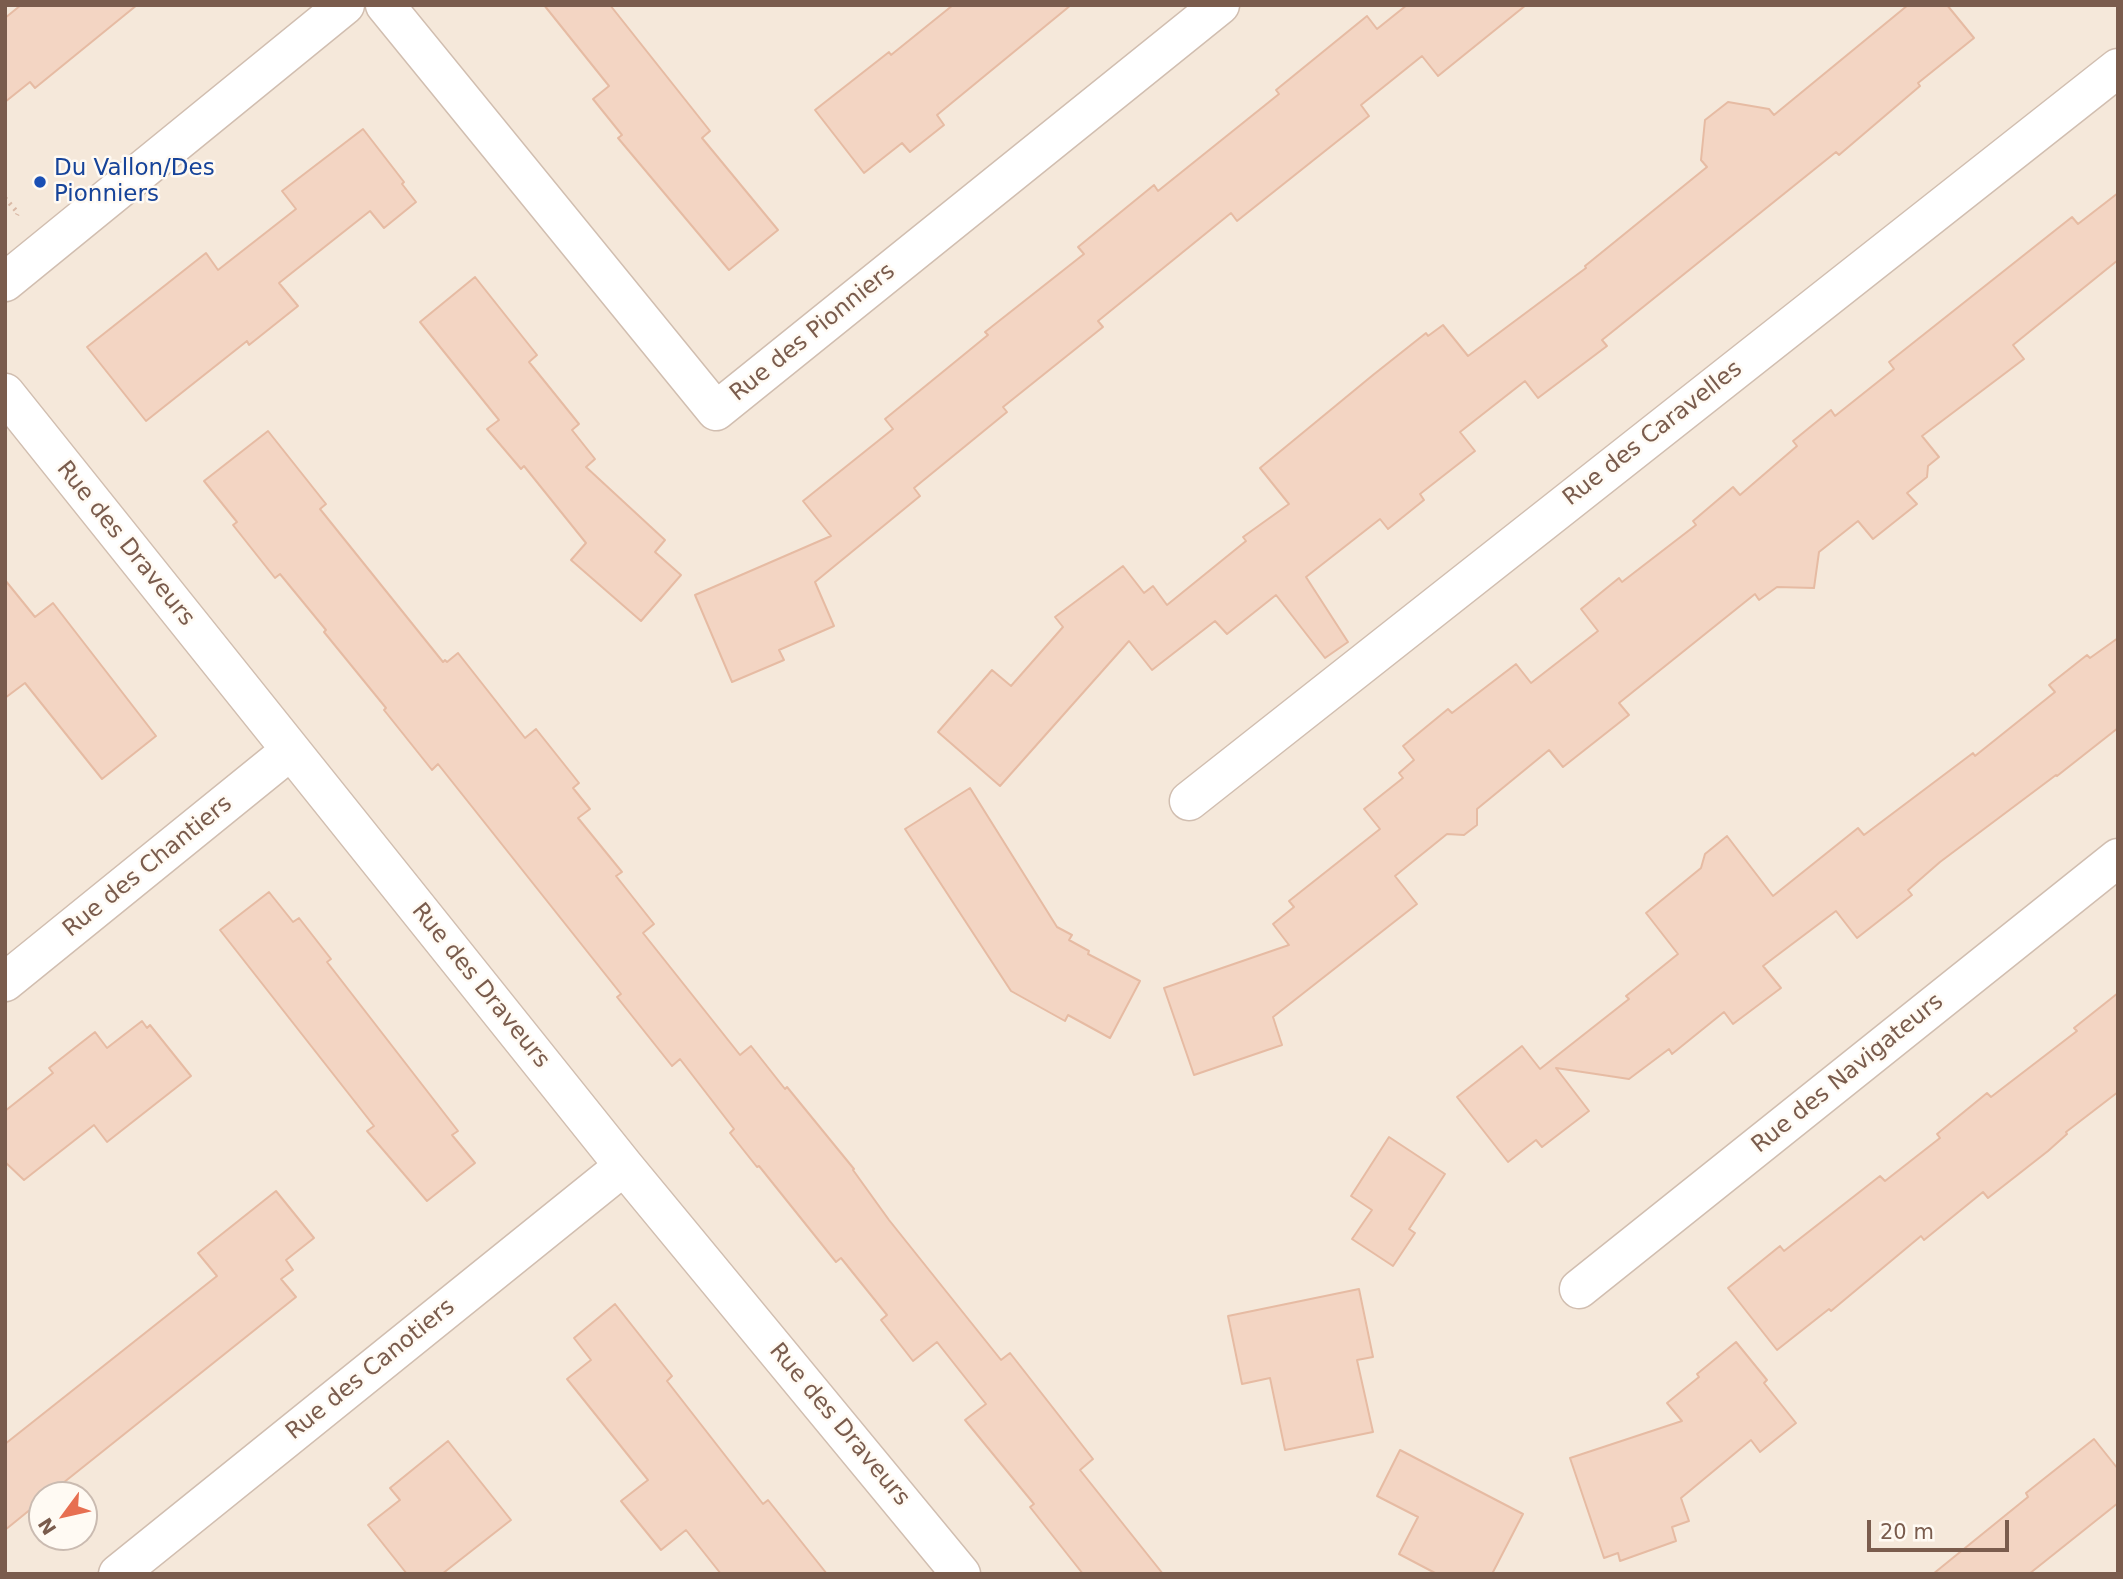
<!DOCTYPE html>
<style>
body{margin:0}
#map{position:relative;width:2123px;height:1579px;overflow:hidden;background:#fdf6ec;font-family:"DejaVu Sans",sans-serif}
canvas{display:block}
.frame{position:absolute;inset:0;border:7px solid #7a5c4d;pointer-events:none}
.north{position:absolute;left:28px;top:1481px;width:70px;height:70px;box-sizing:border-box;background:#fffaf3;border:2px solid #cabbb1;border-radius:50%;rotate:237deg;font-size:19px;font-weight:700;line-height:28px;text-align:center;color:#7a5c4d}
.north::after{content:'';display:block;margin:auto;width:24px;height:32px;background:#e76f51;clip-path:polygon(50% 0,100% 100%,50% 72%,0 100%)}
.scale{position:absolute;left:1867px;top:1520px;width:142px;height:32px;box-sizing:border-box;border:4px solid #7a5c4d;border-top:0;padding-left:9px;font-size:21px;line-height:24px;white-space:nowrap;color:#7a5c4d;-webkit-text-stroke:5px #fffaf3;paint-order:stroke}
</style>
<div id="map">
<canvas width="2123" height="1579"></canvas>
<div class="frame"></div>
<div class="north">N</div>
<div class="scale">20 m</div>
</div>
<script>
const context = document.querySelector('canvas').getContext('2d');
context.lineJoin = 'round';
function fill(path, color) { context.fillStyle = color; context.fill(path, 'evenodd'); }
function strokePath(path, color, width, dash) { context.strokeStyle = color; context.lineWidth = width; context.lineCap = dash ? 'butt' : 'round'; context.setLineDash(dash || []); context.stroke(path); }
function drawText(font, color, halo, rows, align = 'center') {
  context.font = font + ' "DejaVu Sans",sans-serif'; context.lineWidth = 5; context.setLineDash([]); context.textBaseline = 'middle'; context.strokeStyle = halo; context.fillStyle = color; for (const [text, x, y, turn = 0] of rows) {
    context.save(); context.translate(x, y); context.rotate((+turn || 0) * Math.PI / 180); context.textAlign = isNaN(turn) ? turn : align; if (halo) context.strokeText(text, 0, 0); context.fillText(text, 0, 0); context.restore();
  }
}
const residential = new Path2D(`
 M 5,5 L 2118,5 L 2118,1574 L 5,1574 ZM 42,1495 L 84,1495 L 84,1537 L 42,1537 Z`);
const building = new Path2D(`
 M 21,5 L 137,5 L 35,88 L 30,82 L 5,102 L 5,18 Z
 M 544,5 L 610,5 L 710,131 L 702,138 L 778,230 L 729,270 L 618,138 L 622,135 L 593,99 L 609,86 Z
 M 953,5 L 1071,5 L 937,115 L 944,125 L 910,152 L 902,143 L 864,173 L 815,110 L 889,52 L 891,55 Z
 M 1407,5 L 1526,5 L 1438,76 L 1422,56 L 1361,105 L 1369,116 L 1237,221 L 1231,213 L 1098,321 L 1103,327 L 1003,407 L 1007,412 L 914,488 L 920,496 L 815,582 L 834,626 L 779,650 L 784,660 L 732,682 L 695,595 L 831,536 L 803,501 L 893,429 L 885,419 L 988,335 L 985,332 L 1084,254 L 1078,247 L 1154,185 L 1158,191 L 1279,94 L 1276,90 L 1367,16 L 1377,29 Z
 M 1908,5 L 1947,5 L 1974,38 L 1918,83 L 1920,86 L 1839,155 L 1836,152 L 1602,340 L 1607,346 L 1538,398 L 1525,381 L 1460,432 L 1475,451 L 1420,494 L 1424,500 L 1388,529 L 1380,519 L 1306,577 L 1348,642 L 1325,658 L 1276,595 L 1227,634 L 1215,621 L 1152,670 L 1129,641 L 1000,786 L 938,732 L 992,670 L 1011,686 L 1063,627 L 1055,617 L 1123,566 L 1144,593 L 1153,586 L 1167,605 L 1246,541 L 1243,537 L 1289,504 L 1260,468 L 1373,375 L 1426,333 L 1428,336 L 1443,325 L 1468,356 L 1586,268 L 1585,266 L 1707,167 L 1701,160 L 1705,120 L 1728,102 L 1769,109 L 1774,115 Z
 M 363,129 L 404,182 L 402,184 L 416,202 L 384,228 L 370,211 L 279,283 L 298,306 L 249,345 L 247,341 L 146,421 L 87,347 L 206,253 L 218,270 L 296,209 L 282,191 Z
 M 2118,193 L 2118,260 L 2013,345 L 2024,359 L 1922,436 L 1939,457 L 1928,466 L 1927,477 L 1907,493 L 1917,504 L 1873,539 L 1858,521 L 1819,552 L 1814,588 L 1777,587 L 1759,600 L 1755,594 L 1619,703 L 1629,715 L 1563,767 L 1549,750 L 1477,809 L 1477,825 L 1464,835 L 1447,834 L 1395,876 L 1417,904 L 1273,1017 L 1282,1045 L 1194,1075 L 1164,988 L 1289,945 L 1273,924 L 1294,907 L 1289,901 L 1380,829 L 1364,809 L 1403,778 L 1399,773 L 1414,760 L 1403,746 L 1448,709 L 1452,713 L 1516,664 L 1531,683 L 1598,631 L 1581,609 L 1619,578 L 1622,582 L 1696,525 L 1693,521 L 1733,487 L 1740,495 L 1797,446 L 1793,441 L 1831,410 L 1835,416 L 1894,369 L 1889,362 L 2072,217 L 2078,224 Z
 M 475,277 L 537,355 L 529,362 L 579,424 L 572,430 L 595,459 L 586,467 L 665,540 L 655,552 L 681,575 L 641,621 L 571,560 L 586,543 L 524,466 L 521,469 L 487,429 L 499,420 L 420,322 Z
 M 268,431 L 326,504 L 320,509 L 443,662 L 445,660 L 447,662 L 458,653 L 525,738 L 536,729 L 579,783 L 573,788 L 590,809 L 578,818 L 622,872 L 616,876 L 654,924 L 643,933 L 740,1055 L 751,1046 L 785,1089 L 787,1087 L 854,1169 L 853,1170 L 889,1220 L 1001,1360 L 1010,1353 L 1093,1459 L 1080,1470 L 1163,1574 L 1083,1574 L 1030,1507 L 1034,1504 L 965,1420 L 986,1404 L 937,1342 L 913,1361 L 881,1320 L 887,1315 L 841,1258 L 836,1262 L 759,1166 L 757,1167 L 730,1133 L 734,1129 L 680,1059 L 672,1066 L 617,997 L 621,994 L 438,764 L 432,770 L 384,710 L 386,708 L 324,632 L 326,630 L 280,574 L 275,578 L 233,525 L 237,522 L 204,481 Z
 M 5,580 L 35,617 L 53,603 L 156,736 L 102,779 L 25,683 L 5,698 Z
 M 2118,638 L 2118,728 L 2057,776 L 2056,775 L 1940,862 L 1908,890 L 1912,895 L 1857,938 L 1836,911 L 1763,966 L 1781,988 L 1733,1024 L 1724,1012 L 1672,1054 L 1669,1049 L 1629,1079 L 1556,1068 L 1589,1111 L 1542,1147 L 1536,1140 L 1508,1162 L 1457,1097 L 1522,1046 L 1540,1069 L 1629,999 L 1626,996 L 1678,954 L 1646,913 L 1701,868 L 1705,854 L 1727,836 L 1773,896 L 1858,828 L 1864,835 L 1973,753 L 1975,756 L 2055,692 L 2049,685 L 2087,655 L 2090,658 Z
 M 970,788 L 1057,927 L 1072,935 L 1069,940 L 1089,951 L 1088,954 L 1140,981 L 1110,1038 L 1068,1015 L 1065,1021 L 1011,991 L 905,829 Z
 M 269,892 L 293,922 L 299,918 L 331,959 L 327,962 L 458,1131 L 452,1135 L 475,1163 L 427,1201 L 367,1131 L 374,1126 L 220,930 Z
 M 2118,993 L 2118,1092 L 2066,1132 L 2067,1134 L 2048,1151 L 1988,1198 L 1983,1192 L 1924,1240 L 1921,1236 L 1831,1311 L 1829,1309 L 1777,1350 L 1728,1288 L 1780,1246 L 1784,1251 L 1880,1176 L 1885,1181 L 1940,1138 L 1937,1134 L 1987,1093 L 1991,1097 L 2077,1031 L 2074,1028 Z
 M 142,1021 L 147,1028 L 150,1025 L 191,1076 L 107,1142 L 94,1125 L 24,1180 L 5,1162 L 5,1111 L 53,1073 L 49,1068 L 95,1032 L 107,1048 Z
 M 1389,1137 L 1445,1174 L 1409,1229 L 1415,1233 L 1393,1266 L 1352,1239 L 1372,1210 L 1351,1196 Z
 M 276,1191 L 314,1238 L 286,1260 L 293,1270 L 281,1279 L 296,1297 L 48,1495 L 42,1495 L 42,1500 L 5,1530 L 5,1444 L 217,1276 L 198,1253 Z
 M 1359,1289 L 1373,1357 L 1357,1360 L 1373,1432 L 1285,1450 L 1270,1378 L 1242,1384 L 1228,1316 Z
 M 615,1304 L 672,1376 L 667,1381 L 763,1504 L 768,1500 L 827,1574 L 721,1574 L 686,1530 L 661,1550 L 621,1501 L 648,1480 L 567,1379 L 591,1360 L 574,1338 Z
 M 1736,1342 L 1767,1380 L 1764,1383 L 1796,1423 L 1760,1452 L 1751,1440 L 1681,1498 L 1689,1521 L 1672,1527 L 1676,1541 L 1620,1561 L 1618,1553 L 1604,1558 L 1570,1458 L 1682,1421 L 1667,1403 L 1699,1377 L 1697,1374 Z
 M 2094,1439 L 2118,1469 L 2118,1503 L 2029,1574 L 1933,1574 L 2028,1497 L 2026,1493 Z
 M 448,1441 L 511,1520 L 442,1574 L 407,1574 L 368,1525 L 400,1500 L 390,1488 Z
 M 1400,1450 L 1523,1514 L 1492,1574 L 1437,1574 L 1399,1554 L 1418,1517 L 1377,1496 Z`);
const path = new Path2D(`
 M 5,198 L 18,213 L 17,215`);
const minor = new Path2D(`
 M 385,5 L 716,411 L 1220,5
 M 5,282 L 345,5
 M 5,393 L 624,1166 L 961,1574
 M 1189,801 L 2118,68
 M 5,982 L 290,751
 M 1579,1289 L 2118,858
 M 118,1574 L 624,1166`);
const markers = [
 [40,182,7,"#1a4fb4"]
];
const transitNames = [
 ["Du Vallon/Des",54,169],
 ["Pionniers",54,195]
];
const streetNames = [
 ["Rue des Pionniers",813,333,-39],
 ["Rue des Caravelles",1653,434,-38],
 ["Rue des Draveurs",125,544,51],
 ["Rue des Chantiers",148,867,-39],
 ["Rue des Draveurs",480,986,51],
 ["Rue des Navigateurs",1848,1074,-39],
 ["Rue des Canotiers",371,1370,-39],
 ["Rue des Draveurs",839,1425,50]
];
fill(residential, '#f5e8da');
fill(building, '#f3d5c3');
strokePath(building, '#e6bba3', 2);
strokePath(minor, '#d1beb0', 41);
strokePath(path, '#d9b8a5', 4.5, [2, 5]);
strokePath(minor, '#fff', 38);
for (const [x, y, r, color] of markers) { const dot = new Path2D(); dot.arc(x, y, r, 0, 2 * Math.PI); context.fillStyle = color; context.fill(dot); strokePath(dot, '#fffaf3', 2.5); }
drawText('23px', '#164399', '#fffaf3', transitNames, 'left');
drawText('23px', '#7a5c4d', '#fffaf3', streetNames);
</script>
